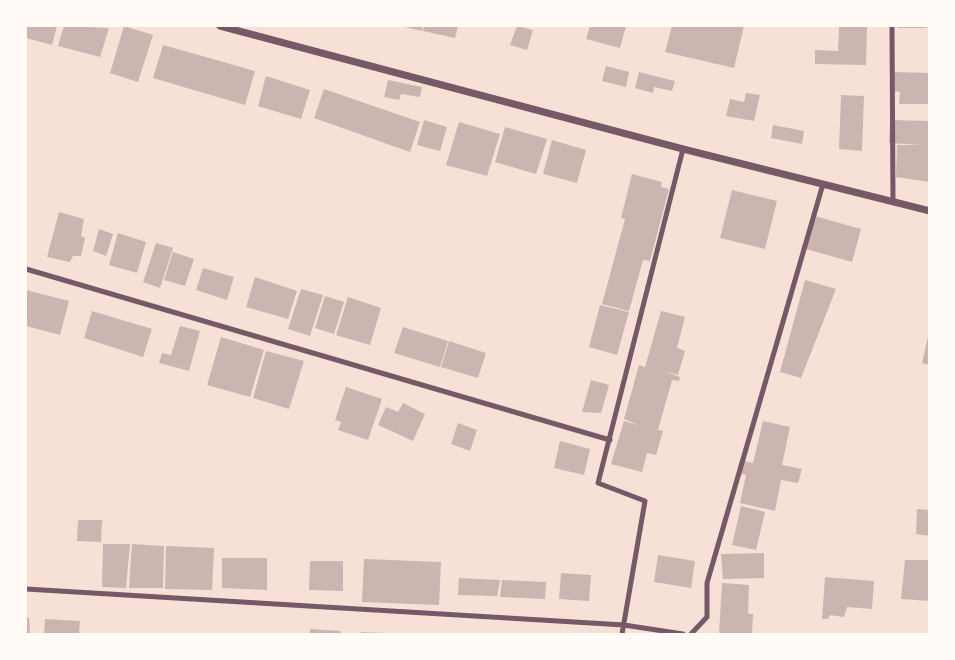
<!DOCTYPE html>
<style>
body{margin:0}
#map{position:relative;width:955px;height:660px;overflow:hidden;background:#f7e1d7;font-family:"Roboto Serif",serif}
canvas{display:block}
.frame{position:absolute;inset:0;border:27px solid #fffaf5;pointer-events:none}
</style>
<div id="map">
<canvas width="955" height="660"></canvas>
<div class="frame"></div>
</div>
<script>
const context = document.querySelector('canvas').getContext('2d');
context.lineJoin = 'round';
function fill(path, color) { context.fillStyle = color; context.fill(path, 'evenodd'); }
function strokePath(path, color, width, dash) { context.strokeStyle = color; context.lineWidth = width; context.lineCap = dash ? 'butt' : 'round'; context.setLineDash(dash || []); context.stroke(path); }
const building = new Path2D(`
 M 26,26 L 57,26 L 52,45 L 26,38 Z
 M 64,26 L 109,28 L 100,57 L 58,46 Z
 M 124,26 L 153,35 L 138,82 L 110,73 Z
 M 400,26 L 423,26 L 422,31 Z
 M 424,26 L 458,26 L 455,38 L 423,31 Z
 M 517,26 L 533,30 L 527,50 L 510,45 Z
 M 590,26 L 626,26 L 620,48 L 586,39 Z
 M 672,26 L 744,26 L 734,68 L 665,52 Z
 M 839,26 L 867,26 L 866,65 L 815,64 L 815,50 L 838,51 Z
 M 898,26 L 927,26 L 927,28 L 898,28 Z
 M 163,45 L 255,71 L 245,105 L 153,78 Z
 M 606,66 L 629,72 L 626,87 L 602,81 Z
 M 639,72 L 675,81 L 672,91 L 654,87 L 653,93 L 635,88 Z
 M 893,72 L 930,73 L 930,104 L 899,104 L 900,92 L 893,91 Z
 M 266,76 L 310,90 L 301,119 L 258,106 Z
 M 388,80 L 422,87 L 420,97 L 401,94 L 399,100 L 384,97 Z
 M 324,89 L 420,122 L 410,152 L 314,118 Z
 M 746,93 L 760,95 L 754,121 L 726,116 L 730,99 L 744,102 Z
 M 841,95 L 864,96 L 862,151 L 839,149 Z
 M 424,120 L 447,127 L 440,151 L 417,145 Z
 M 890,120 L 928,121 L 930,182 L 896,177 L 897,145 L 921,145 L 889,143 Z
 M 459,122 L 500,134 L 487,176 L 446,165 Z
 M 773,125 L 804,131 L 802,144 L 771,138 Z
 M 505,127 L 547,139 L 536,174 L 495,162 Z
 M 552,140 L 586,150 L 577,183 L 543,174 Z
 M 632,174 L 662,182 L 661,187 L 669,189 L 650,261 L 643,260 L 629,311 L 602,304 L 625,219 L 621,218 Z
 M 732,190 L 777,201 L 765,249 L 720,238 Z
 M 59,212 L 84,219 L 81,236 L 85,238 L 81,256 L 73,256 L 70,262 L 47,257 Z
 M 815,216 L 861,229 L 852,262 L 806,249 Z
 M 99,229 L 113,234 L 106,256 L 93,251 Z
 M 118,233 L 146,242 L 137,273 L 109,265 Z
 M 156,243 L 173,248 L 160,288 L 143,282 Z
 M 173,252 L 194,259 L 185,286 L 164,280 Z
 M 203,268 L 234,277 L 227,300 L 196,290 Z
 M 255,277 L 297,291 L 288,319 L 246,307 Z
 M 805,280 L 836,289 L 801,378 L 780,372 Z
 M 301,289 L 323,295 L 310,336 L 288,329 Z
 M 26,290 L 69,301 L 60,335 L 26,326 Z
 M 325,296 L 344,302 L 334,334 L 315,328 Z
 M 348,297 L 381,308 L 370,345 L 336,335 Z
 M 600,305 L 629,312 L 617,355 L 589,347 Z
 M 92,311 L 152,329 L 143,357 L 84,338 Z
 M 661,311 L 685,317 L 677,348 L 685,351 L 678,375 L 664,371 L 680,377 L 679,381 L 672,380 L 658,430 L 663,431 L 656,455 L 647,453 L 642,472 L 611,464 L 624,421 L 638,425 L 624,419 L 639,365 L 645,367 Z
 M 180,326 L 200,331 L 189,371 L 159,363 L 162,353 L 171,355 Z
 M 403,327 L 448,341 L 440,367 L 394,353 Z
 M 929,332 L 930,332 L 930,365 L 922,363 Z
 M 221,337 L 264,350 L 250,397 L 207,385 Z
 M 449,341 L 486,353 L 478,378 L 441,367 Z
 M 266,351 L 304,361 L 289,409 L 253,398 Z
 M 591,380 L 609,385 L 601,413 L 582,412 Z
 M 346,387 L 382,399 L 368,440 L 338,430 L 341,422 L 335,420 Z
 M 403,403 L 425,414 L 413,441 L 378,425 L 386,407 L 398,412 Z
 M 763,421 L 790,427 L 782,465 L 802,469 L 798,483 L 781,480 L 775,511 L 740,503 L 746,475 L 741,474 L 744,461 L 753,463 Z
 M 458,423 L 477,430 L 470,451 L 451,444 Z
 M 560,441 L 590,449 L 584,475 L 554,468 Z
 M 741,506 L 765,512 L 756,550 L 732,545 Z
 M 917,509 L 930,510 L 930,536 L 916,534 Z
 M 78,520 L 102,520 L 101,542 L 77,541 Z
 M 103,544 L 130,544 L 126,588 L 102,587 Z
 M 132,544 L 164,546 L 163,588 L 129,588 Z
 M 166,546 L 214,548 L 212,590 L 165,589 Z
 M 764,553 L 764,578 L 723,579 L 721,554 Z
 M 658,555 L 695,561 L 691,588 L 654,582 Z
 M 222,558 L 267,558 L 267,590 L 222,588 Z
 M 364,559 L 441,562 L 439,605 L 362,602 Z
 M 905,560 L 930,560 L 930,601 L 901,599 Z
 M 310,561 L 343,561 L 343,591 L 309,590 Z
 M 561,573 L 591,575 L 589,601 L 559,599 Z
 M 825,577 L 874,581 L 872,609 L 847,607 L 844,617 L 830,615 L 828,619 L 822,619 Z
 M 459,578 L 500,580 L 497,596 L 458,595 Z
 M 502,580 L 546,582 L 545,599 L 500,597 Z
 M 722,583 L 749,585 L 748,614 L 753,614 L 752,634 L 719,634 Z
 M 26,618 L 29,618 L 30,634 L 26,634 Z
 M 45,619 L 80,621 L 79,634 L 44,634 Z
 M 310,629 L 341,631 L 341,634 L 310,634 Z
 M 361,632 L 385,633 L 385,634 L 361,634 Z`);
const minor = new Path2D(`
 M 892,26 L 893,202
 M 26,269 L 610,440
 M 26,589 L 624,625 L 683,634
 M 622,634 L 645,501 L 598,483 L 683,149
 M 691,634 L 707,617 L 707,583 L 823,184`);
const tertiary = new Path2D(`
 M 220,26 L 683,149 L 930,211`);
fill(building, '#ccb4b1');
strokePath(minor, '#755966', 5);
strokePath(tertiary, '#755966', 7);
</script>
